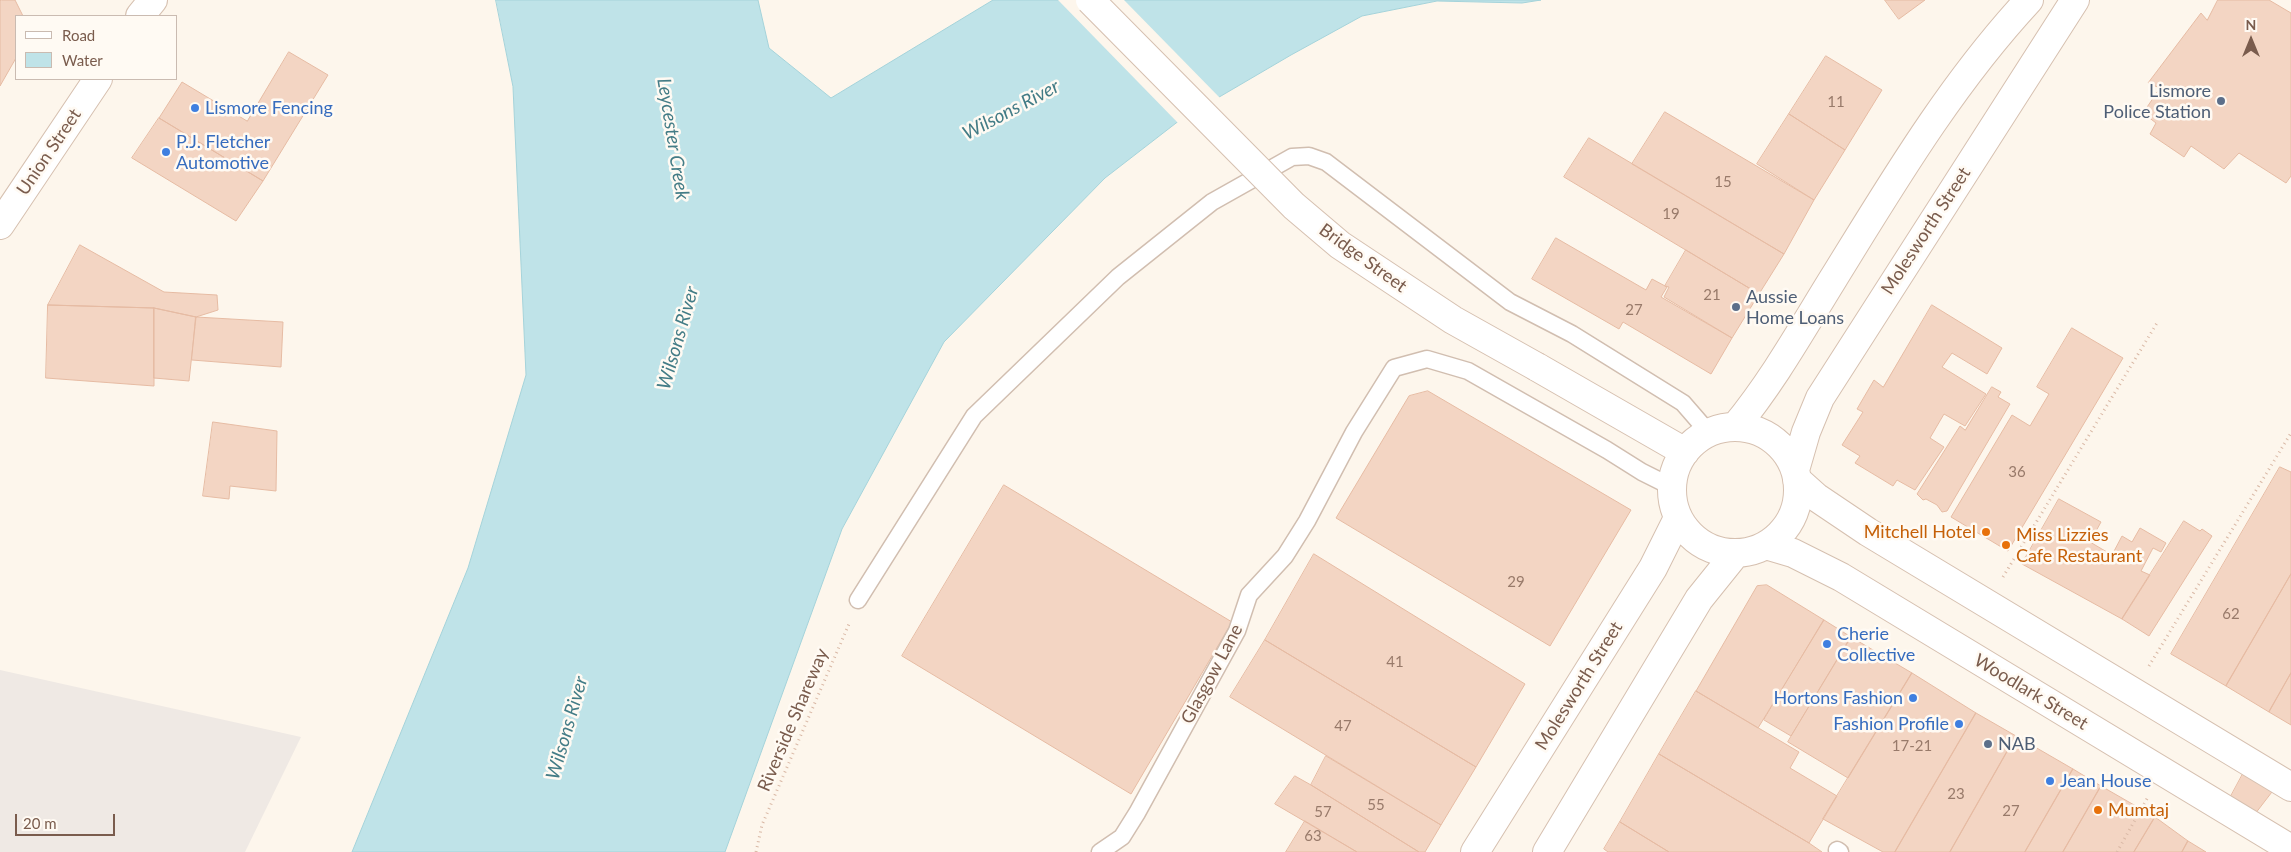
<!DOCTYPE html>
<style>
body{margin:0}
#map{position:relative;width:2291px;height:852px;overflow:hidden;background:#fdf6ec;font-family:Lato,sans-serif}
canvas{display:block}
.legend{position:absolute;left:15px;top:15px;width:162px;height:65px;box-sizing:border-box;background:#fffaf3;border:1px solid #cabbb1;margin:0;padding:6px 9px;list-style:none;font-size:15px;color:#7a5c4d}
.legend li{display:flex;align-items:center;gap:10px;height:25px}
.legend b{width:25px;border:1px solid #cabbb1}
.north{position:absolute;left:2226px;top:15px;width:50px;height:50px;-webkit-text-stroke:4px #fffaf3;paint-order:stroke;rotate:0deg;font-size:14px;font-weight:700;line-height:20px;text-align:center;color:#7a5c4d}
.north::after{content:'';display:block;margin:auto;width:18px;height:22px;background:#7a5c4d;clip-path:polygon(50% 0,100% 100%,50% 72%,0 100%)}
.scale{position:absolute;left:15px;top:814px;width:100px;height:22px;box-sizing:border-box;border:2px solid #7a5c4d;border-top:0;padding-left:6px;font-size:15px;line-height:18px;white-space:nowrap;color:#7a5c4d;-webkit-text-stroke:4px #fffaf3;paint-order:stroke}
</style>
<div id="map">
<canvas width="2291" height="852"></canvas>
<ul class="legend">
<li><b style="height:6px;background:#fff"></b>Road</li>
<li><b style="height:14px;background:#bfe3e8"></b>Water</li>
</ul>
<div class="north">N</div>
<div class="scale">20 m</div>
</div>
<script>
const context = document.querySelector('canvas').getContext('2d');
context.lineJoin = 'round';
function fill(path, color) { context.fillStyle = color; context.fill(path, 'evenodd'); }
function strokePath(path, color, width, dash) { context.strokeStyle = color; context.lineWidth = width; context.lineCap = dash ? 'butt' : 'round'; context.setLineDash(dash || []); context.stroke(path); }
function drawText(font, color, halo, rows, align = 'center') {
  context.font = font + ' Lato,sans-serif'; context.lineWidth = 5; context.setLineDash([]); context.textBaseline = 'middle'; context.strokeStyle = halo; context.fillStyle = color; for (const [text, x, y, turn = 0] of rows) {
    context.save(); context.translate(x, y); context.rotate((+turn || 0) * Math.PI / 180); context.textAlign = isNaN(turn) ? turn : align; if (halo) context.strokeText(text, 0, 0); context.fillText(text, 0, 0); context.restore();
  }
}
const industrial = new Path2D(`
 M 0,670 L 301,737 L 245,852 L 0,852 Z`);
const water = new Path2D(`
 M 496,0 L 758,0 L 769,48 L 831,98 L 993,0 L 1541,0 L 1522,3 L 1437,1 L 1362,16 L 1291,55 L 1180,120 L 1105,178 L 944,342 L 842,529 L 725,852 L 352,852 L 468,568 L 526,375 L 513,87 Z`);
const pier = new Path2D(`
 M 1058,0 L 1124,0 L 1221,99 L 1179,124 Z`);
const building = new Path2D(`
 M 2,0 L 15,0 L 23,16 L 16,16 L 16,58 L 0,86 L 0,1 Z
 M 1885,0 L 1925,0 L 1899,19 Z
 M 2218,0 L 2269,0 L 2291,13 L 2291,176 L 2286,183 L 2239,153 L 2224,169 L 2191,146 L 2184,157 L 2150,134 L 2156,123 L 2143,113 L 2160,88 L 2148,83 L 2201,13 L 2207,20 Z
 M 289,52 L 328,75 L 263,181 L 159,118 L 182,82 L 247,121 Z
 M 1826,56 L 1882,90 L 1845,150 L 1789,114 Z
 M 1665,112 L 1814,200 L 1784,254 L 1632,164 Z
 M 1789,114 L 1845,150 L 1814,200 L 1757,164 Z
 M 159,118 L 263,181 L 236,221 L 132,158 Z
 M 1589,138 L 1784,254 L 1759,294 L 1564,177 Z
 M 1556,238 L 1646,290 L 1652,279 L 1667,287 L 1661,297 L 1732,338 L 1711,374 L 1623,322 L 1619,329 L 1532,279 Z
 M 80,245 L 164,292 L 217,295 L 218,310 L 196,317 L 154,308 L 48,305 Z
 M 1686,250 L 1759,294 L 1732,338 L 1664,297 L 1669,287 L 1665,286 Z
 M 48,305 L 154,308 L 154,386 L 46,378 Z
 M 1932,305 L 2002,348 L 1987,374 L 1952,353 L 1942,367 L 1986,394 L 1965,426 L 1944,414 L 1930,438 L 1944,447 L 1915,490 L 1897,480 L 1893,486 L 1855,463 L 1860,456 L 1842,445 L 1863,412 L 1857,409 L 1874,380 L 1883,387 Z
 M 154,308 L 196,317 L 189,381 L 154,378 Z
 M 196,317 L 283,322 L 281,367 L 192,360 Z
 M 2072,328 L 2123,358 L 2008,551 L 1951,517 L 2012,415 L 2030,426 L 2049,394 L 2037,387 Z
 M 1992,387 L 2001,392 L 1998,397 L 2010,404 L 1947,511 L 1942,512 L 1937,505 L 1926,499 L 1923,500 L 1917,494 L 1960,426 L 1965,430 Z
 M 1428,391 L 1631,510 L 1550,646 L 1336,518 L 1409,396 Z
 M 213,422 L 277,431 L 276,491 L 230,486 L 229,499 L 203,496 Z
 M 2280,467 L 2291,472 L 2291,574 L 2226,686 L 2171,654 Z
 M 1004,485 L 1232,622 L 1131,794 L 902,656 Z
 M 2059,499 L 2101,522 L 2090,542 L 2112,555 L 2122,536 L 2132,542 L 2140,528 L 2166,543 L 2161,552 L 2153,548 L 2141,571 L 2150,575 L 2122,619 L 2022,564 Z
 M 2184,521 L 2200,531 L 2202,529 L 2212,536 L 2149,636 L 2122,619 Z
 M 1314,554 L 1525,684 L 1476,767 L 1265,640 Z
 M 2291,574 L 2291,673 L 2269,712 L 2226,686 Z
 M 1767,585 L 1824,620 L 1758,728 L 1696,691 L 1757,586 Z
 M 1824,620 L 1851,637 L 1791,736 L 1764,720 Z
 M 1851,637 L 1912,673 L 1848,778 L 1788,742 Z
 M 1265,640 L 1476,767 L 1441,825 L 1230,697 Z
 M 1912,673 L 1976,713 L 1895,852 L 1883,852 L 1823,819 Z
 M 2291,673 L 2291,725 L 2269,712 Z
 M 1696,691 L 1799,752 L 1790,768 L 1837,796 L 1809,843 L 1659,754 Z
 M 1976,713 L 2016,736 L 1950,852 L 1895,852 Z
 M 2016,736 L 2073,769 L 2025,852 L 1950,852 Z
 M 1659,754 L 1809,843 L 1822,852 L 1669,852 L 1620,822 Z
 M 1326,756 L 1441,825 L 1425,852 L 1419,852 L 1311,785 Z
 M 2073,769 L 2101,786 L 2063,852 L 2025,852 Z
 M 2245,770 L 2275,788 L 2255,814 L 2230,798 Z
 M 1295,776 L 1311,785 L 1419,852 L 1357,852 L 1275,804 Z
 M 2101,786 L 2155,817 L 2134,852 L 2063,852 Z
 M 2155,817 L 2188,841 L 2182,852 L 2134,852 Z
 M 1305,821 L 1357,852 L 1286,852 Z
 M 1620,822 L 1669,852 L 1608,852 L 1604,849 Z
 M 2188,841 L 2206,852 L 2182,852 Z`);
const path = new Path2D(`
 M 2003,577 L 2157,323
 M 2149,666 L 2291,433
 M 756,852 L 762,825 L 849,624
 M 2117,852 L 2148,797`);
const lane = new Path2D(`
 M 858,600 L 974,416 L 1118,277 L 1212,202 L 1292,157 L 1309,156 L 1326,162 L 1510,302 L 1572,334 L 1683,403 L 1709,433
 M 1837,850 L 1840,852
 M 1100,852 L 1122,837 L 1137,813 L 1237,631 L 1249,595 L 1285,556 L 1307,521 L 1354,432 L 1394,368 L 1427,359 L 1468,371 L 1607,450 L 1642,472 L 1672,487`);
const secondary = new Path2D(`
 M 140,16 L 153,0
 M 0,225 L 98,79
 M 1537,367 L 1685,452
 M 1735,427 C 1773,381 1802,329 1833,279 C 1893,182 1951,84 2029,0
 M1672 490a63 63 0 1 1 126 0a63 63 0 1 1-126 0Z
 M 1795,470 L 1806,432 L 1820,398 L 2075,0
 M 1797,480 L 1816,497 L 1868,532 L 2291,787
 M 1766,545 L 1793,553 L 1841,577 L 2291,849
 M 1475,852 L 1653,568 L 1678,518
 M 1547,852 L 1699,599 L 1736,553`);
const secondaryBridge = new Path2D(`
 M 1090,0 L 1294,206 L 1340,245 L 1453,320 L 1537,367`);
const markers = [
 [2221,101,5,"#5c6f8a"],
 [195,108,5,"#3f7fe0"],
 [166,152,5,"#3f7fe0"],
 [1736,307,5,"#5c6f8a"],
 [1986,532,5,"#e8710a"],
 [2006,545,5,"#e8710a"],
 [1827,644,5,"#3f7fe0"],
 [1913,698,5,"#3f7fe0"],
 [1959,724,5,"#3f7fe0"],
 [1988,744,5,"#5c6f8a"],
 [2050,781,5,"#3f7fe0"],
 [2098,810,5,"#e8710a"]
];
const numberNames = [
 ["11",1836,102],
 ["15",1723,182],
 ["19",1671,214],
 ["21",1712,295],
 ["27",1634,310],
 ["36",2017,472],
 ["29",1516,582],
 ["62",2231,614],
 ["41",1395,662],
 ["47",1343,726],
 ["17-21",1912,746],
 ["23",1956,794],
 ["55",1376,805],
 ["27",2011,811],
 ["57",1323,812],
 ["63",1313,836]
];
const serviceNames = [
 ["Lismore",2211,91,"right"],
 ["Police Station",2211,112,"right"],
 ["Aussie",1746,297],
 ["Home Loans",1746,318],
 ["NAB",1998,744]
];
const shopNames = [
 ["Lismore Fencing",205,108],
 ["P.J. Fletcher",176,142],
 ["Automotive",176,163],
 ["Cherie",1837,634],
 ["Collective",1837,655],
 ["Hortons Fashion",1903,698,"right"],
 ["Fashion Profile",1949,724,"right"],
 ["Jean House",2060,781]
];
const streetNames = [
 ["Union Street",49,152,-56],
 ["Molesworth Street",1926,231,-57],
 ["Bridge Street",1363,258,36],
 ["Glasgow Lane",1212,674,-62],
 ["Molesworth Street",1579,686,-58],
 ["Woodlark Street",2031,692,31],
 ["Riverside Shareway",793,720,-67]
];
const foodNames = [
 ["Mitchell Hotel",1976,532,"right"],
 ["Miss Lizzies",2016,535],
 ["Cafe Restaurant",2016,556],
 ["Mumtaj",2108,810]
];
const waterNames = [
 ["Wilsons River",1011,110,-28],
 ["Leycester Creek",673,139,81],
 ["Wilsons River",678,338,-74],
 ["Wilsons River",567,728,-74]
];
fill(industrial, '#efe9e4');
fill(water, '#bfe3e8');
strokePath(water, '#a5d3da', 1);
fill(pier, '#fdf6ec');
fill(building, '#f3d5c3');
strokePath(building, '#e6bba3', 1);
strokePath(lane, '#d1beb0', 19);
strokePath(secondary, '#d6c0b0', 30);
strokePath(path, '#d9b8a5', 3, [1, 4]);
strokePath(lane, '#fff', 16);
strokePath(secondary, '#fff', 28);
strokePath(secondaryBridge, '#d6c0b0', 30, []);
strokePath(secondaryBridge, '#fff', 28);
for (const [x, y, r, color] of markers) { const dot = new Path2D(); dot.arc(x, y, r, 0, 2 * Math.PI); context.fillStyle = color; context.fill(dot); strokePath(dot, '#fffaf3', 2); }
drawText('15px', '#987a6a', null, numberNames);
drawText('18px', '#4e5e75', '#fffaf3', serviceNames, 'left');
drawText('18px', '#366cbe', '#fffaf3', shopNames, 'left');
drawText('18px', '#7a5c4d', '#fffaf3', streetNames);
drawText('18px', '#c56008', '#fffaf3', foodNames, 'left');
drawText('italic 19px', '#437c86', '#fffaf3', waterNames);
</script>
